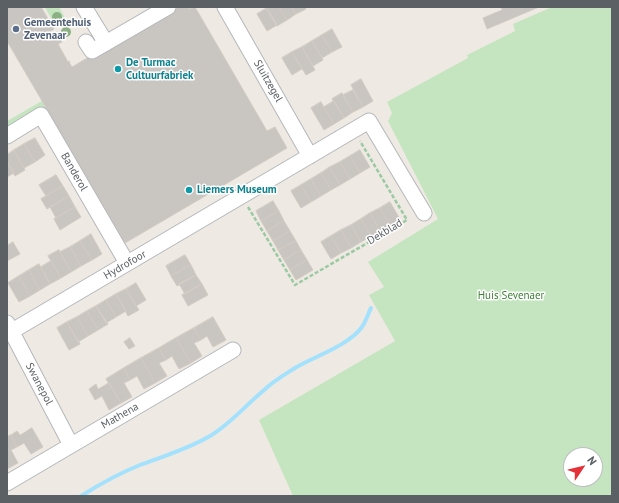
<!DOCTYPE html>
<style>
body{margin:0}
#map{position:relative;width:619px;height:503px;overflow:hidden;background:#eeeae3;font-family:"PT Sans",sans-serif}
canvas{display:block}
.frame{position:absolute;inset:0;border:8px solid #5b6064;pointer-events:none}
.north{position:absolute;left:563px;top:447px;width:40px;height:40px;box-sizing:border-box;background:#fff;border:1px solid #bdbfc1;border-radius:50%;rotate:55deg;font-size:11px;font-weight:700;line-height:16px;text-align:center;color:#5b6064}
.north::after{content:'';display:block;margin:auto;width:14px;height:18px;background:#e53239;clip-path:polygon(50% 0,100% 100%,50% 72%,0 100%)}
</style>
<div id="map">
<canvas width="619" height="503"></canvas>
<div class="frame"></div>
<div class="north">N</div>
</div>
<script>
const context = document.querySelector('canvas').getContext('2d');
context.lineJoin = 'round';
function fill(path, color) { context.fillStyle = color; context.fill(path, 'evenodd'); }
function strokePath(path, color, width, dash) { context.strokeStyle = color; context.lineWidth = width; context.lineCap = dash ? 'butt' : 'round'; context.setLineDash(dash || []); context.stroke(path); }
function drawText(font, color, halo, rows, align = 'center') {
  context.font = font + ' "PT Sans",sans-serif'; context.lineWidth = 3; context.setLineDash([]); context.textBaseline = 'middle'; context.strokeStyle = halo; context.fillStyle = color; for (const [text, x, y, turn = 0] of rows) {
    context.save(); context.translate(x, y); context.rotate((+turn || 0) * Math.PI / 180); context.textAlign = isNaN(turn) ? turn : align; if (halo) context.strokeText(text, 0, 0); context.fillText(text, 0, 0); context.restore();
  }
}
const green = new Path2D(`
 M 45,7 L 59,7 L 67,21 L 56,27 Z
 M 552,7 L 612,7 L 612,496 L 293,496 L 259,420 L 395,341 L 369,295 L 384,287 L 368,262 L 438,219 L 388,121 L 392,113 L 387,102 L 468,58 L 467,55 L 515,31 L 513,24 ZM 571,455 L 595,455 L 595,479 L 571,479 Z
 M 42,101 L 125,243 L 121,245 L 43,111 L 7,131 L 7,121 Z`);
const stream = new Path2D(`
 M 81,496 C 100,484 120,473 140,465 C 164,456 188,449 210,436 C 230,424 245,406 263,391 C 272,382 284,375 295,368 C 315,356 348,346 362,327 C 366,321 368,314 371,308`);
const building = new Path2D(`
 M 7,7 L 41,7 L 54,29 L 47,33 L 49,37 L 57,32 L 62,42 L 58,44 L 68,62 L 70,61 L 69,62 L 72,67 L 174,7 L 187,7 L 189,9 L 195,7 L 267,131 L 275,127 L 287,148 L 125,243 L 7,41 Z
 M 266,7 L 279,7 L 287,20 L 277,26 Z
 M 279,7 L 292,7 L 296,14 L 287,20 Z
 M 292,7 L 305,7 L 306,9 L 296,14 Z
 M 501,7 L 539,7 L 487,29 L 483,18 L 502,10 Z
 M 267,8 L 277,25 L 267,31 L 257,14 Z
 M 332,29 L 342,47 L 332,52 L 322,35 Z
 M 322,35 L 332,52 L 322,58 L 312,41 Z
 M 312,41 L 323,60 L 313,66 L 302,47 Z
 M 302,47 L 315,70 L 306,75 L 292,52 Z
 M 292,52 L 302,69 L 292,75 L 282,58 Z
 M 361,79 L 373,101 L 363,107 L 351,85 Z
 M 353,90 L 363,107 L 353,112 L 343,95 Z
 M 342,93 L 353,112 L 344,118 L 332,99 Z
 M 334,101 L 344,118 L 334,124 L 324,107 Z
 M 321,102 L 334,124 L 324,130 L 311,108 Z
 M 35,138 L 45,155 L 35,162 L 24,144 Z
 M 24,144 L 35,162 L 24,168 L 14,150 Z
 M 14,150 L 25,170 L 15,176 L 7,162 L 7,155 Z
 M 360,150 L 370,167 L 360,173 L 350,156 Z
 M 350,156 L 360,173 L 350,179 L 340,162 Z
 M 7,162 L 14,173 L 7,177 Z
 M 340,162 L 350,179 L 340,185 L 330,167 Z
 M 330,167 L 340,185 L 331,190 L 321,173 Z
 M 321,173 L 331,190 L 321,196 L 311,179 Z
 M 56,175 L 63,186 L 46,196 L 39,185 Z
 M 311,179 L 321,196 L 311,202 L 301,185 Z
 M 301,185 L 311,202 L 301,208 L 291,191 Z
 M 63,186 L 69,196 L 47,209 L 41,199 Z
 M 69,196 L 75,207 L 56,218 L 50,207 Z
 M 273,201 L 279,211 L 261,221 L 256,211 Z
 M 390,202 L 400,219 L 390,225 L 380,208 Z
 M 75,207 L 81,217 L 60,230 L 54,219 Z
 M 380,208 L 390,225 L 380,231 L 370,213 Z
 M 279,211 L 284,221 L 267,231 L 261,221 Z
 M 370,213 L 380,231 L 371,236 L 361,219 Z
 M 361,219 L 371,236 L 361,242 L 351,225 Z
 M 284,221 L 290,231 L 273,241 L 267,231 Z
 M 351,225 L 361,242 L 351,248 L 341,230 Z
 M 341,230 L 351,248 L 341,253 L 331,236 Z
 M 290,231 L 296,241 L 278,250 L 273,241 Z
 M 91,234 L 102,254 L 92,260 L 80,241 Z
 M 331,236 L 341,253 L 331,259 L 321,242 Z
 M 80,241 L 92,260 L 81,266 L 70,247 Z
 M 296,241 L 301,250 L 284,260 L 278,250 Z
 M 13,242 L 20,254 L 7,261 L 7,246 Z
 M 70,247 L 81,266 L 71,272 L 60,252 Z
 M 59,250 L 71,272 L 61,278 L 48,256 Z
 M 301,250 L 307,260 L 290,270 L 284,260 Z
 M 185,255 L 191,265 L 171,276 L 166,266 Z
 M 307,260 L 313,270 L 296,280 L 290,270 Z
 M 51,261 L 61,278 L 50,284 L 41,267 Z
 M 39,264 L 50,284 L 40,290 L 29,270 Z
 M 191,265 L 196,275 L 177,286 L 171,276 Z
 M 29,270 L 40,290 L 30,296 L 19,276 Z
 M 196,275 L 202,284 L 185,294 L 179,284 Z
 M 19,276 L 30,296 L 19,302 L 8,283 Z
 M 136,283 L 146,300 L 136,306 L 126,289 Z
 M 202,284 L 208,295 L 188,306 L 182,295 Z
 M 126,289 L 139,310 L 128,316 L 116,294 Z
 M 116,294 L 126,311 L 116,317 L 106,300 Z
 M 106,300 L 116,317 L 106,323 L 96,306 Z
 M 96,306 L 108,324 L 98,330 L 87,311 Z
 M 87,311 L 98,330 L 88,336 L 77,317 Z
 M 77,317 L 88,336 L 78,342 L 67,322 Z
 M 213,317 L 226,340 L 213,347 L 207,336 L 201,340 L 194,328 Z
 M 67,322 L 80,344 L 69,350 L 57,328 Z
 M 194,328 L 201,340 L 194,343 L 202,356 L 191,363 L 176,338 Z
 M 130,338 L 135,346 L 129,349 L 124,342 Z
 M 176,338 L 191,363 L 179,369 L 172,356 L 166,360 L 159,348 Z
 M 159,348 L 166,360 L 159,363 L 167,376 L 155,383 L 141,358 Z
 M 141,358 L 155,383 L 144,389 L 137,376 L 130,380 L 124,368 Z
 M 124,368 L 130,380 L 124,383 L 132,397 L 121,403 L 106,379 Z
 M 109,383 L 121,403 L 109,410 L 102,396 L 95,400 L 89,389 L 96,384 L 98,389 Z
 M 32,428 L 43,447 L 31,454 L 24,443 L 17,447 L 11,435 L 17,431 L 20,435 Z
 M 11,435 L 17,447 L 11,450 L 18,463 L 7,469 L 7,437 Z`);
const path = new Path2D(`
 M 248,207 L 295,285 L 407,220 L 360,141`);
const street = new Path2D(`
 M 84,7 L 106,43
 M 225,7 L 310,156
 M 86,42 L 92,51 L 168,7
 M 7,136 L 41,115 L 127,263
 M 7,323 L 71,445
 M 7,334 L 369,121 L 424,213
 M 7,483 L 233,350`);
const trees = [
 [57,17],
 [66,32]
];
const markers = [
 [16,29,4,"#5c6f8a"],
 [118,69,4,"#0f9aa8"],
 [189,190,4,"#0f9aa8"]
];
const serviceNames = [
 ["Gemeentehuis",24,23],
 ["Zevenaar",24,36]
];
const cultureNames = [
 ["De Turmac",126,63],
 ["Cultuurfabriek",126,76],
 ["Liemers Museum",197,190]
];
const streetNames = [
 ["Sluitzegel",268,81,60],
 ["Banderol",74,172,60],
 ["Dekblad",385,232,-31],
 ["Hydrofoor",125,265,-30],
 ["Swanepol",39,384,62],
 ["Mathena",120,416,-30]
];
const parkNames = [
 ["Huis Sevenaer",511,296]
];
fill(green, '#c5e5c0');
strokePath(stream, '#a4e1fd', 4);
fill(building, '#c9c5c1');
strokePath(building, '#d2cbc2', 1);
strokePath(street, '#b4b7ba', 17);
strokePath(path, '#9bc9a2', 2.5, [4, 2]);
strokePath(street, '#fff', 15);
context.fillStyle = '#8cb084';
for (const [x, y] of trees) { context.beginPath(); context.arc(x, y, 5, 0, 2 * Math.PI); context.fill(); }
for (const [x, y, r, color] of markers) { const dot = new Path2D(); dot.arc(x, y, r, 0, 2 * Math.PI); context.fillStyle = color; context.fill(dot); strokePath(dot, '#fff', 1.5); }
drawText('bold 11px', '#4e5e75', '#fff', serviceNames, 'left');
drawText('bold 11px', '#0d838f', '#fff', cultureNames, 'left');
drawText('11px', '#5b6064', '#fff', streetNames);
drawText('11px', '#3b8136', '#fff', parkNames);
</script>
